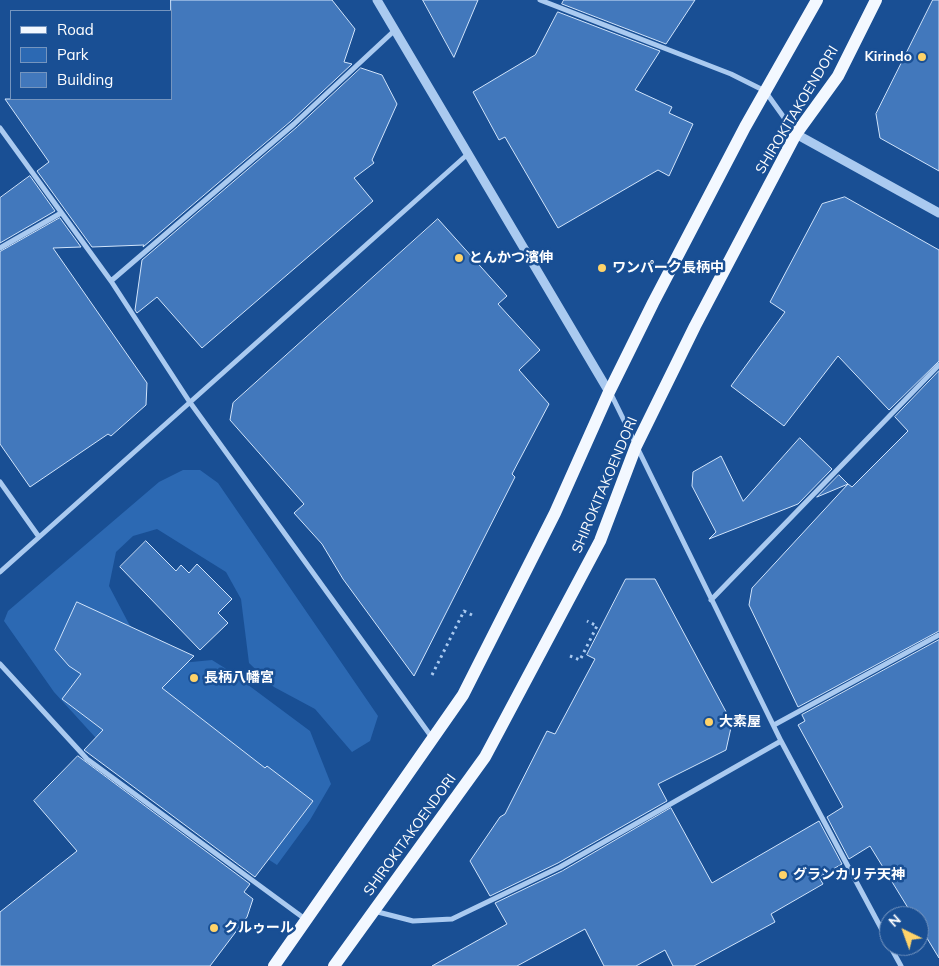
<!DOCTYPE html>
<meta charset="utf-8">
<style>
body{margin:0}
#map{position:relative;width:939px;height:966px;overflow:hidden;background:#194f94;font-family:Mulish,sans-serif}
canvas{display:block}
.legend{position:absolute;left:10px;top:10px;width:162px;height:90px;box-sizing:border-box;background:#194f94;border:1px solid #7595bf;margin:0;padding:6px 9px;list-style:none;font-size:15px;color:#fff}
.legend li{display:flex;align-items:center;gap:10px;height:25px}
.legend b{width:25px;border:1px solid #7595bf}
.north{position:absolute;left:879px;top:906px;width:50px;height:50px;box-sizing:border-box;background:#194f94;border:1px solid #7595bf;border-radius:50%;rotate:318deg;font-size:14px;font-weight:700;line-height:20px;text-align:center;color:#fff}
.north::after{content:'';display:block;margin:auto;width:18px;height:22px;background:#ffd369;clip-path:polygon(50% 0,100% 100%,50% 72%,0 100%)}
</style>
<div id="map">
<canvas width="939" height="966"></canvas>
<ul class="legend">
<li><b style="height:6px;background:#f3f8ff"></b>Road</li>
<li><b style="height:14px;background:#2c69b3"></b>Park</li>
<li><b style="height:14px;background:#4278bc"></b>Building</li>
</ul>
<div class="north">N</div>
</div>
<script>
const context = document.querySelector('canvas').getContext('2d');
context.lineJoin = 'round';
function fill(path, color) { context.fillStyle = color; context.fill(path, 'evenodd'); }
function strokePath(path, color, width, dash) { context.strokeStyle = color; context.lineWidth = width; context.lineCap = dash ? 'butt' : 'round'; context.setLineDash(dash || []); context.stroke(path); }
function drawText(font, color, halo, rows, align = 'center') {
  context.font = font + ' Mulish,"Noto Sans JP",sans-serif'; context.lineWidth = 5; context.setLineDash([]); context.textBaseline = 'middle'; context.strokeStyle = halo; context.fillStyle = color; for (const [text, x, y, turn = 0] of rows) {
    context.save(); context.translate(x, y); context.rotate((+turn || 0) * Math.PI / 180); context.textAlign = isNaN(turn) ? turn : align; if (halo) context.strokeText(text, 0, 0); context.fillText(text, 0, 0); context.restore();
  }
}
const green = new Path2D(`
 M 183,470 L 200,470 L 218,483 L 378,716 L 370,741 L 352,752 L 315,709 L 274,687 L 249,663 L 241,599 L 226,572 L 157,529 L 133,536 L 116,552 L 109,586 L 129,624 L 155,654 L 181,663 L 212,660 L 228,670 L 310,731 L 331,784 L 310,820 L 277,865 L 115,759 L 54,692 L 4,621 L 8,611 L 159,482 Z`);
const building = new Path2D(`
 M 171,0 L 332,0 L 355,29 L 344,62 L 352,64 L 291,121 L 143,247 L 144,245 L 92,247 L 37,171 L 49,162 L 5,99 L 171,99 Z
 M 423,0 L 478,0 L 454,57 Z
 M 564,0 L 695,0 L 666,44 L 562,4 Z
 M 933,0 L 939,0 L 939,171 L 880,138 L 876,114 Z
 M 558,12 L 660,51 L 635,90 L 672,107 L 669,113 L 693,124 L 669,176 L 658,170 L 558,228 L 505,137 L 499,140 L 473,92 L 535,55 Z
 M 361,68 L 382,75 L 397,104 L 372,160 L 374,163 L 354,178 L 373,201 L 202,348 L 157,297 L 137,313 L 135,310 L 142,260 L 297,127 Z
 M 30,176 L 55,211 L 0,243 L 0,198 Z
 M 845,197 L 939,250 L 939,361 L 889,410 L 838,356 L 784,426 L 731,386 L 785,312 L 770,302 L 822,204 Z
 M 60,218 L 81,247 L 53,248 L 147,383 L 146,405 L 111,436 L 108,434 L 30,487 L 0,444 L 0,252 Z
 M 438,219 L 507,296 L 498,304 L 540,350 L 519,370 L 549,404 L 512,474 L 515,477 L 414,676 L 343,579 L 322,544 L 294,513 L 304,504 L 230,420 L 233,403 Z
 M 939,371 L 939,631 L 798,707 L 749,605 L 752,588 L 848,484 L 852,487 L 908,431 L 895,417 Z
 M 800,438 L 832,469 L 798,504 L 709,539 L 716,532 L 692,486 L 693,472 L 721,456 L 743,501 Z
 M 839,475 L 848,484 L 817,497 Z
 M 146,541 L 176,571 L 181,565 L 189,573 L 197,564 L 232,599 L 218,613 L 228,623 L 200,650 L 120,567 Z
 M 626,579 L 655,579 L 732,723 L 726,750 L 658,784 L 667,801 L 558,863 L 490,896 L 470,861 L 500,817 L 505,814 L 547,731 L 555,734 L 595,659 L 587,655 Z
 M 77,602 L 194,656 L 162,688 L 265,768 L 267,766 L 313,801 L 255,877 L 84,750 L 103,730 L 62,699 L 81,674 L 69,666 L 55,650 Z
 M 939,640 L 939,958 L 919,925 L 919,916 L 913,916 L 870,846 L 849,859 L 827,817 L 843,807 L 798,725 L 805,721 L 802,715 Z
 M 78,756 L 250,884 L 244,892 L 253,899 L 247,917 L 210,966 L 0,966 L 0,912 L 77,851 L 34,801 Z
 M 671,808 L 712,883 L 819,821 L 842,864 L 819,877 L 823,884 L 771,914 L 775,922 L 694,966 L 673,966 L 665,950 L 636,966 L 604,966 L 585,929 L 517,966 L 432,966 L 507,924 L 495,903 L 562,871 Z`);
const path = new Path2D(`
 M 570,656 L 580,660 L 597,626 L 587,621
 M 432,675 L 464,611 L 474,616`);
const minor = new Path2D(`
 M 540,0 L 731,74 L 765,91 L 795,133
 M 0,128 L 111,281 L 189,401 L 433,739
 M 0,248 L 61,213
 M 111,281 L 294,124 L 395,30
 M 611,394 L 781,741 L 889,943
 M 0,482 L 39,537
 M 0,572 L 469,153
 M 711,600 L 939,365
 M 0,664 L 87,759 L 305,919
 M 774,725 L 939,635
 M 374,911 L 413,921 L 452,919 L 560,867 L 781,741
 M 890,946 L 901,966`);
const tertiary = new Path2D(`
 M 377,0 L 609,392
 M 796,134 L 939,213`);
const primary = new Path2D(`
 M 274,966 L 463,695 L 555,513 L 609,392 L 653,303 L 745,127 L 817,0
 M 334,966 L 485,757 L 600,541 L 636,446 L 695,326 L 796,134 L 838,76 L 876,0`);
const markers = [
 [922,57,5,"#ffd369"],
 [459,258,5,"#ffd369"],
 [602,268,5,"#ffd369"],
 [194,678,5,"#ffd369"],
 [709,722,5,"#ffd369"],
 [783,875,5,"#ffd369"],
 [214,928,5,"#ffd369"]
];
const poiNames = [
 ["Kirindo",912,57,"right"],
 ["とんかつ濱伸",469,258],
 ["ワンパーク長柄中",612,268],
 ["長柄八幡宮",204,678],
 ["大素屋",719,722],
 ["グランカリテ天神",793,875],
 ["クルゥール",224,928]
];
const streetNames = [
 ["SHIROKITAKOENDORI",797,110,-59],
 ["SHIROKITAKOENDORI",605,485,-67],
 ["SHIROKITAKOENDORI",410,835,-54]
];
fill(green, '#2c69b3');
fill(building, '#4278bc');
strokePath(building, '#d1e4fb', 1);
strokePath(path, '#aacaf0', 3, [2.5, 4]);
strokePath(minor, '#aacaf0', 5);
strokePath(tertiary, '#aacaf0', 9);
strokePath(primary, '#f3f8ff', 12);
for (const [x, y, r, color] of markers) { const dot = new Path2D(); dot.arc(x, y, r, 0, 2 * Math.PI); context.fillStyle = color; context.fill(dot); strokePath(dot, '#194f94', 2); }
drawText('bold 14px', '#fff', '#194f94', poiNames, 'left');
drawText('14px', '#fff', '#194f94', streetNames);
</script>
